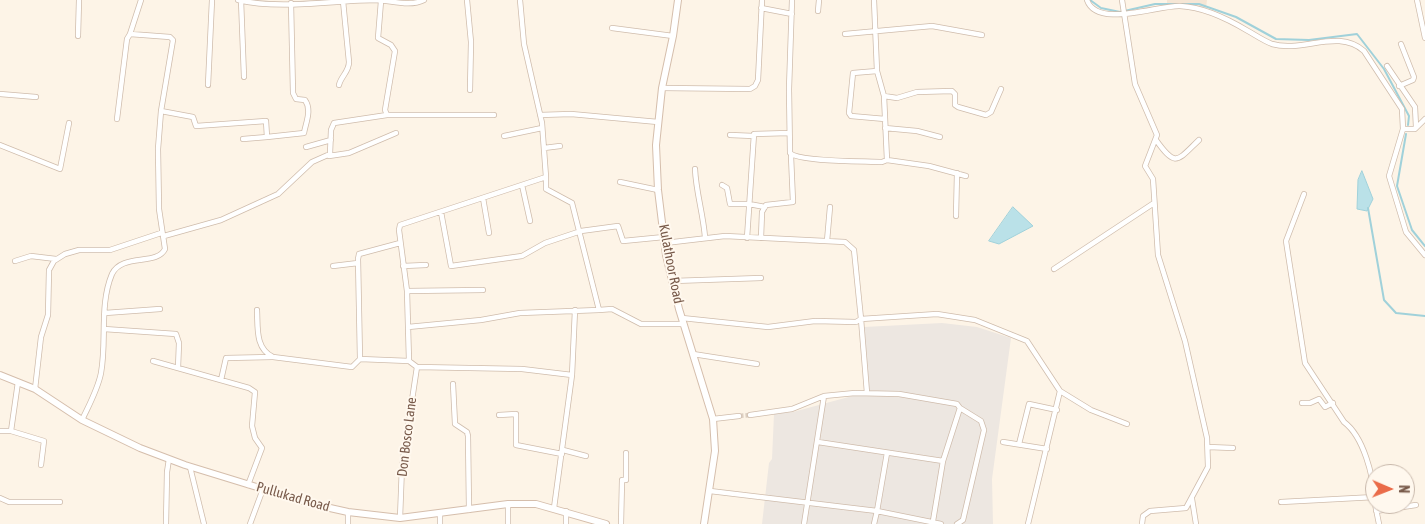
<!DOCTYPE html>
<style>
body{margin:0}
#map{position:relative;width:1425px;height:524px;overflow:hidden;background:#fdf4e7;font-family:"Asap Condensed",sans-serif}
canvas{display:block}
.north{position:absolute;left:1365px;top:464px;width:50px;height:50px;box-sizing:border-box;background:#fff8ee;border:1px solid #c9b9ac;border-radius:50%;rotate:91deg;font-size:14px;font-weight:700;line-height:20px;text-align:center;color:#785a4a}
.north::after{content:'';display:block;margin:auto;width:18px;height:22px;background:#ea6c49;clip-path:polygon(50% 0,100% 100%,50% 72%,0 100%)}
</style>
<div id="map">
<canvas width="1425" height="524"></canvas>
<div class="north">N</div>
</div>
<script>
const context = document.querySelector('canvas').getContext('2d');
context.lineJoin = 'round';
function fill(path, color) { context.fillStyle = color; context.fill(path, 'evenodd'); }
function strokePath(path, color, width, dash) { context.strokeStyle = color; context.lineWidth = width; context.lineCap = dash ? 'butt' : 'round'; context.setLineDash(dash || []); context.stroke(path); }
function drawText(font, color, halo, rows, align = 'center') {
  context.font = font + ' "Asap Condensed",sans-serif'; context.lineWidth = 4; context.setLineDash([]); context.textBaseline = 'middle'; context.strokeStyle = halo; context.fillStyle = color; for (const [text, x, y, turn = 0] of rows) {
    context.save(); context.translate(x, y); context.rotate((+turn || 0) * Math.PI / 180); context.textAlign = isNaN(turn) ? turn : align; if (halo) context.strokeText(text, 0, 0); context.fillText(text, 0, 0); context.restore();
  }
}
const residential = new Path2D(`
 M 1167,0 L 1207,0 L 1206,8 L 1167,5 Z`);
const industrial = new Path2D(`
 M 942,323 L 977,327 L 1011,338 L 992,479 L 993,524 L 762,524 L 769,463 L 772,459 L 774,414 L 793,412 L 856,395 L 867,395 L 864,327 Z`);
const water = new Path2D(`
 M 1362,171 L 1373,199 L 1367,211 L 1357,209 L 1358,180 Z
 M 1013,207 L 1033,226 L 999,244 L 989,241 Z`);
const stream = new Path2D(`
 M 1090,0 L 1101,8 L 1120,12 L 1155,4 L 1199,4 L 1236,17 L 1276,39 L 1309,40 L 1357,34 L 1384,69 L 1409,116 L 1408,125
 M 1406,134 L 1397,186 L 1412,230 L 1425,246
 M 1368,208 L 1384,300 L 1396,313 L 1425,316`);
const streetTunnel = new Path2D(`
 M 739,416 L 750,415`);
const street = new Path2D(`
 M 238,0 C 281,10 334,0 378,0 C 393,1 410,7 424,0
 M 241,0 L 244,77
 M 467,0 L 471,42 L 470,90
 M 520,0 L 524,44 L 542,123 L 546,177
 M 792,0 L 789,89 L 790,153 C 799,162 865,161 882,162 L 887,160
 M 874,0 L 877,71 L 884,96
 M 1087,0 C 1097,29 1158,5 1180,6 C 1204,7 1228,19 1248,31 C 1255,35 1264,41 1272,44 C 1303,53 1338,28 1364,51 L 1402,109 L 1403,129 L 1389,176 L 1406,232 L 1425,255
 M 1122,0 L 1135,84 L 1157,135 L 1145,166 L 1153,179 L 1158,255 L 1185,341 L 1207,438 L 1208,467 L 1186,508 L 1150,511 L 1143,516 L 1142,524
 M 1417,0 L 1425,38
 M 381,1 L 378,38 L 391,45 L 395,51 L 385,110 L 387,115 L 494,115
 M 761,8 L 792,14
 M 818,11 L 819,0
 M 612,28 L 673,36
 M 130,34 L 141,0
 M 845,34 L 932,26 L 982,35
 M 78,36 L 79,0
 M 1387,66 L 1415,107 L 1416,127
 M 877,71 L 853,73 L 849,113 L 851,116 L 885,119
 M 208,85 L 212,0
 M 339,85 C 341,76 349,72 349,62 L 343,1
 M 1399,86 L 1413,80 L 1414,77 L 1401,44
 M 662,88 L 750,89 L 755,86 L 758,80 L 762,0
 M 0,94 L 36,97
 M 540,115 L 571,114 L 658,122
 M 117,119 L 127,39 L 130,34 L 170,37 L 173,40 L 161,111
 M 885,128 L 917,131 L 940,137
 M 1403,129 L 1415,129 L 1425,119
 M 730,135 L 754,136
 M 504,136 L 542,128
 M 243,139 L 267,137
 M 1156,140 C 1176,168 1177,161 1199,140
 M 0,145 L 60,169 L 69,123
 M 306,147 L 331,140
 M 544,148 L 560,146
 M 329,156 L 349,153 L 396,133
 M 695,169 C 696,192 703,213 705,237
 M 966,176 L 929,166 L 887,160 L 884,96 L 897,98 L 917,92 L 952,91 L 955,94 L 955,105 L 958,107 L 986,115 L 991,112 L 1001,89
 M 620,182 L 658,190
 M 522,185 L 530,221
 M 722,185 L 727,188 L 730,204 L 749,204 L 765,207
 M 1304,194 L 1286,241 L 1305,363 L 1344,422 C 1364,437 1373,476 1375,500
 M 483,198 L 489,233
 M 441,212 L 451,266 L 522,256 L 545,243 L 581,231 L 618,226 L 623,241 L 664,237
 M 956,216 L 957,173
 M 164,236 L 221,220 L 278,194 L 312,162 L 330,154 L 331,130 L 334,123 L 387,115
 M 747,238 L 754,134 L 789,133
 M 761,238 L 762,212 L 766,205 L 793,202 L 791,156
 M 827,241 L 830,207
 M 400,243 L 359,254 L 358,259 L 360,359 L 409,361 L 407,291 L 399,230 L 400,225 L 546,177 L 546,189 L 572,203 L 599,310 L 612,309 L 641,324 L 684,324
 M 665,243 L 725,236 L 845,242 L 854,250 L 861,319 L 856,322 L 815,321 L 768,327 L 682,318
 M 15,261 L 31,256 L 56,259
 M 333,266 L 358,263
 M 403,266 L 426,265
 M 1054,269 L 1154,203
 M 673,281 L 761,278
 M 407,291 L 483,290
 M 257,310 C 258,328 255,348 273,357 L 352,367 L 360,359
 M 105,313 L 160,309
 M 408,327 L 481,320 L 520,313 L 599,310
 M 104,329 L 176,334 L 179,343 L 178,368
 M 693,354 L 757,364
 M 153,361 L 249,388 L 255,392 L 252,426 L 255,438 L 262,448 L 248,485
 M 417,367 L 522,369 L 572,375
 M 221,380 L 226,358 L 272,357
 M 453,384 L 455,424 L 467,432 L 468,436 L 469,510
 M 35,389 L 41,337 L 48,315 L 49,270 L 54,261 L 65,254 L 79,250 L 110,250 L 161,233
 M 1060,391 L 1091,410 L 1127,424
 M 867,393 L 861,319 L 937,314 L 975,320 L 1027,341 L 1060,391 L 1028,524
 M 1302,403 L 1310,403 L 1319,399 L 1325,407 L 1333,403
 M 499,415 L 516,414 L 516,445 L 562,454
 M 750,415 L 792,409 L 824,396 L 855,393 L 899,394 L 957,404 L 960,408 L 943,461 L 933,521
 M 713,419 L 739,416
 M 82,420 C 89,405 98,389 101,373 C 107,341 99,305 112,274 C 122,253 157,266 165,249 L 159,209 L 158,149 L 161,111 L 193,117 L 196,126 L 266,121 L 267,137 L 304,133 C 306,122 312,110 305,100 L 296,99 L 293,93 L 291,3
 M 0,431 L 11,431 L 18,382
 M 11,431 L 44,441 L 41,465
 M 818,442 L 943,461
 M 1003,442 L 1047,449
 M 1019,444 L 1029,404 L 1057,410
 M 1208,447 L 1233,448
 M 563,450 L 586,456
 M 887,453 L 877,511 L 941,524
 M 190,467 L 204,524
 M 710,491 L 877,511 L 874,524
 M 0,498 L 9,502 L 60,502
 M 1192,499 L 1196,524
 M 1281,502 L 1375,497
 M 508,504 L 508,524
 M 1375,504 L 1379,524
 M 554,508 L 572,375 L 575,310
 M 566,511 L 566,524
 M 1376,511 L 1416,505
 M 440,513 L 440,524
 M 400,518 L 402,466 L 417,367 L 409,361
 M 166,524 L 167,472 L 169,459
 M 250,524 L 263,489
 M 348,524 L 348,512
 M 621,524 L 622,480 L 626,480 L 626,453
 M 804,524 L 824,396
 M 957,524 L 963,520 L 984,430 L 981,421 L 960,408`);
const secondary = new Path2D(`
 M 678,0 L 673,36 L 662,88 L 656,145 L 658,190 L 666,255 L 679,309 L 713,419 L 715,451 L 704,524
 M 0,375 L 35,389 L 82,420 L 140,448 L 185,465 L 312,504 L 348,512 L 400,518 L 508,504 L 536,504 L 606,524`);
const streetNames = [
 ["Kulathoor Road",671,264,79],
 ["Don Bosco Lane",407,437,-83],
 ["Pullukad Road",293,497,16]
];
fill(residential, '#f5e6d5');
fill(industrial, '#ede7e1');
fill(water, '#bae1e8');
strokePath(water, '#a0d1da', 1);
strokePath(stream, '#a0d1da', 2);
strokePath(streetTunnel, '#dccec0', 4.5, [4.5, 2]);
strokePath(street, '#cfbcac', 6);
strokePath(secondary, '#d5beac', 8);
strokePath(street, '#fff', 4.5);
strokePath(secondary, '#fff', 6);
drawText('14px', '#785a4a', '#fff8ee', streetNames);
</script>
